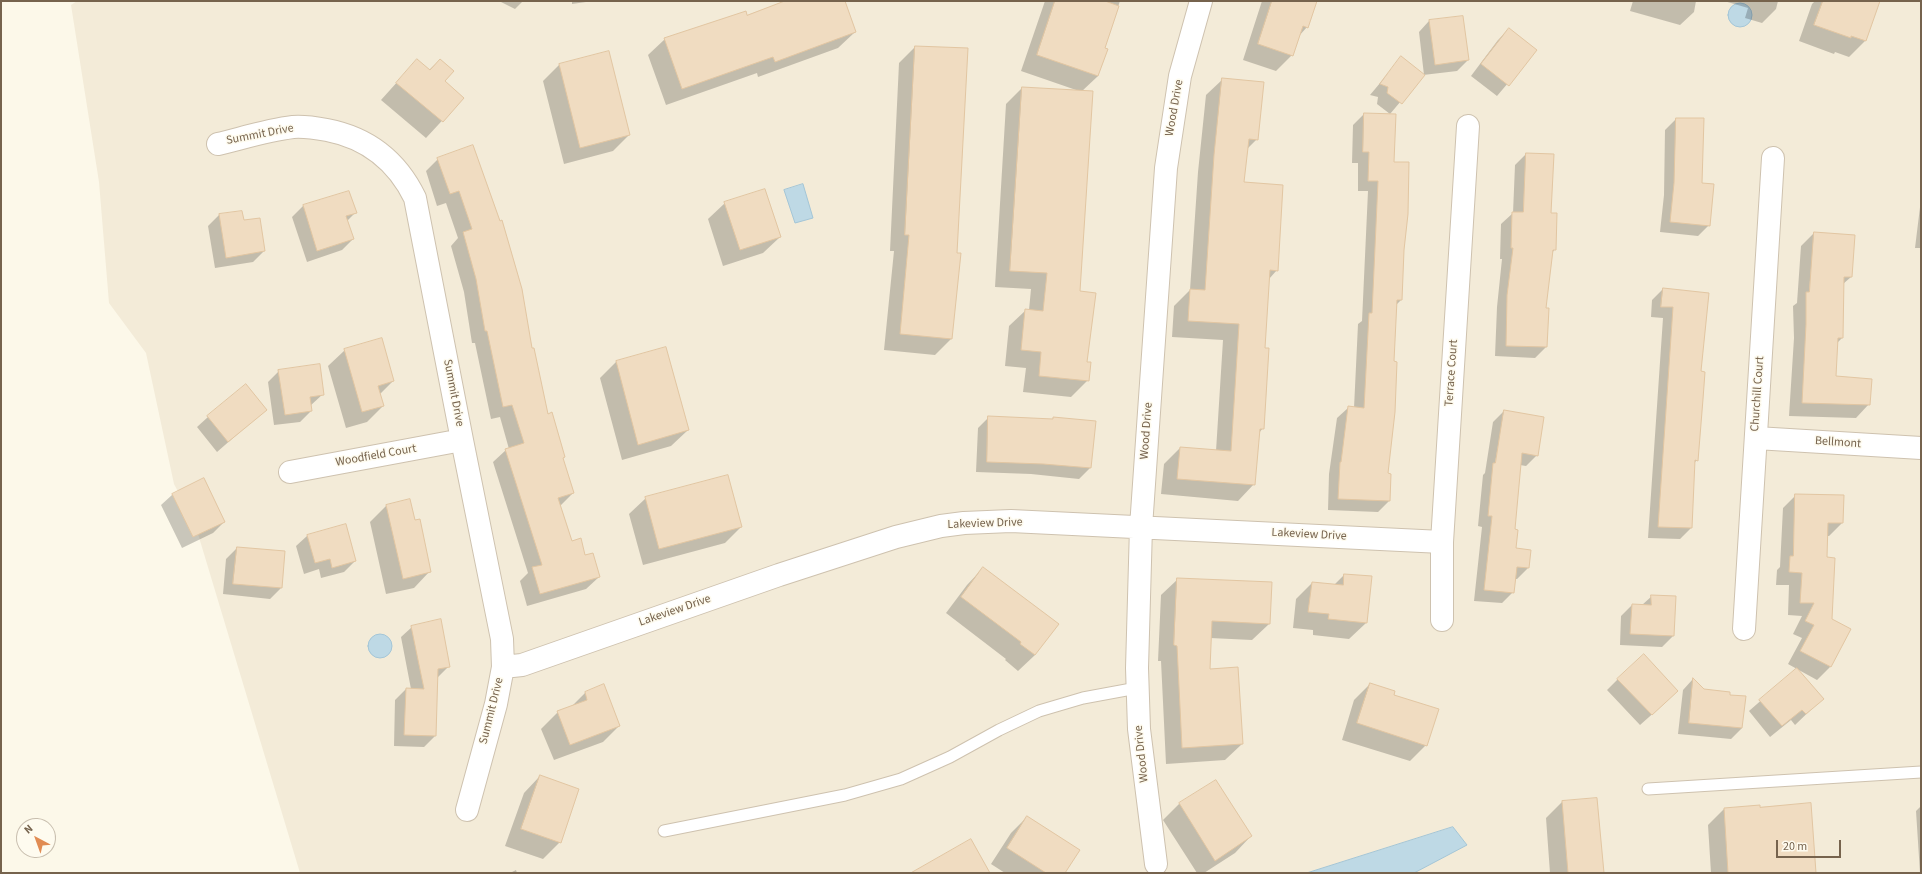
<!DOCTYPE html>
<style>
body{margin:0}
#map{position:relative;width:1922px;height:874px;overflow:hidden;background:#fcf8e9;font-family:"Source Sans 3",sans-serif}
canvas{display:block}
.frame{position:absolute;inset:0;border:2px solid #76634d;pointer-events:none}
.north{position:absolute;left:16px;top:818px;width:40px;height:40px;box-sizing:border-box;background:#fefbef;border:1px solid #c8beae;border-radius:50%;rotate:319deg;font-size:11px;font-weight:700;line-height:16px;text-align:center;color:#76634d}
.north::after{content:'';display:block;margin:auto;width:14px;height:18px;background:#e18c53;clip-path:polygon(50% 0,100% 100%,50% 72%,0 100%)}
.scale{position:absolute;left:1776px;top:840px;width:65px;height:18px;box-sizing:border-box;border:2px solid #76634d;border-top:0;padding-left:5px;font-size:12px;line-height:14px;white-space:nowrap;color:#76634d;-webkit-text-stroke:3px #fefbef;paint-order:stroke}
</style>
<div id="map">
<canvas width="1922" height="874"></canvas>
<div class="frame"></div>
<div class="north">N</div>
<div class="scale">20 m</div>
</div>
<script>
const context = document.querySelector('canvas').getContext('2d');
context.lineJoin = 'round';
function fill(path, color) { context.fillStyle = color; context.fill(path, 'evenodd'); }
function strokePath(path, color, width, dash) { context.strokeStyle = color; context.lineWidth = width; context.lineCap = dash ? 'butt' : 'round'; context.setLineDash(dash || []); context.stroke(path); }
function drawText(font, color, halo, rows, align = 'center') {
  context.font = font + ' "Source Sans 3",sans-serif'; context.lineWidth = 3; context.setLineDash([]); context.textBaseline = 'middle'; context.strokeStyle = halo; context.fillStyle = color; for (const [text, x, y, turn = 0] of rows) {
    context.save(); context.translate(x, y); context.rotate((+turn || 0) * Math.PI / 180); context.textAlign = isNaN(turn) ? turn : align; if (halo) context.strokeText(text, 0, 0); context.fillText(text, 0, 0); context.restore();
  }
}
const residential = new Path2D(`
 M 77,1 L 1921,1 L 1921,873 L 300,873 L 195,524 L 174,484 L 146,353 L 109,303 L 99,182 L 71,5 Z`);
const water = new Path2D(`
 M1728 15a12 12 0 1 1 24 0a12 12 0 1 1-24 0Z
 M 803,184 L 813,218 L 795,223 L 784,190 Z
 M368 646a12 12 0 1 1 24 0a12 12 0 1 1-24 0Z
 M 1453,827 L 1467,845 L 1414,873 L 1307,873 Z`);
const shadow = new Path2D(`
 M 499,1 L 523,1 L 515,9 Z
 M 572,1 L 593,1 L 572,4 Z
 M 788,1 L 844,1 L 855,32 L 838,48 L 758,77 L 757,73 L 666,105 L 648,55 L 665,39 L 746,16 Z
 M 1045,1 L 1120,1 L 1104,48 L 1098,76 L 1081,92 L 1079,292 L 1088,380 L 1071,397 L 1023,392 L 1026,368 L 1005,366 L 1009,326 L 1026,310 L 1029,310 L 1031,289 L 995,287 L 1006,104 L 1022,88 L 1079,91 L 1021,71 Z
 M 1262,1 L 1316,1 L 1307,27 L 1299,36 L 1292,55 L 1276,71 L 1243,60 Z
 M 1633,1 L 1696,1 L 1694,12 L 1680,25 L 1630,11 Z
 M 1724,1 L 1778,1 L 1776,9 L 1762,23 L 1745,18 L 1748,8 Z
 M 1815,1 L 1879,1 L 1865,41 L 1849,57 L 1835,52 L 1834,54 L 1799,41 L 1812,4 Z
 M 1429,21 L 1468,60 L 1457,71 L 1423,75 L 1390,114 L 1377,104 L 1378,97 L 1370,95 L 1401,58 L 1424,75 L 1419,32 Z
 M 1509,29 L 1536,50 L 1497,96 L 1471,76 L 1498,40 Z
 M 915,47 L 951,339 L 935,355 L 884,350 L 894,251 L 890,251 L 899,63 Z
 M 417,60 L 429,70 L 440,60 L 443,82 L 463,98 L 426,138 L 381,100 Z
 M 559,65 L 629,135 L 613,151 L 564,164 L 543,81 Z
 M 1223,79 L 1257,139 L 1247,149 L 1243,183 L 1277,270 L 1269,279 L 1264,349 L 1263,428 L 1259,433 L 1254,484 L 1238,501 L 1161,494 L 1164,464 L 1180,448 L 1216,451 L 1223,340 L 1172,337 L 1174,306 L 1190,290 L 1198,172 L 1206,95 Z
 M 1364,114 L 1393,163 L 1403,249 L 1401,300 L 1396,305 L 1386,474 L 1389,501 L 1378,512 L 1328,510 L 1329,474 L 1337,418 L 1348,408 L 1354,408 L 1358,324 L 1362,321 L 1368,191 L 1358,191 L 1358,163 L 1352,163 L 1353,125 Z
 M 1676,119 L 1709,225 L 1698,236 L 1660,232 L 1664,195 L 1665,130 Z
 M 472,146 L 531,350 L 547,415 L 564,457 L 562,459 L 573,493 L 560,506 L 571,542 L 599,577 L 586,589 L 527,606 L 520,581 L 528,573 L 493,462 L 506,450 L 509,449 L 500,417 L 491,419 L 475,343 L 472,343 L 464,292 L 451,246 L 458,238 L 446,203 L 437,206 L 426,171 L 438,159 Z
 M 1526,154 L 1550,214 L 1555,249 L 1552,253 L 1545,309 L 1548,309 L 1546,347 L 1535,358 L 1495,356 L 1497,307 L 1502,259 L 1500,259 L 1501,224 L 1513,213 L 1515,165 Z
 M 349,192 L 355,213 L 347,221 L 353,239 L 342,250 L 307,262 L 292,217 L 303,206 Z
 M 1921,199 L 1921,248 L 1915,248 Z
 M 725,203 L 780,237 L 763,253 L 723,266 L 708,219 Z
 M 219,215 L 243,221 L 264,251 L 253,262 L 215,268 L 208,226 Z
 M 1814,233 L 1851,277 L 1843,284 L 1842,338 L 1837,343 L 1835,377 L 1869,404 L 1856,418 L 1789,416 L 1794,338 L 1793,306 L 1797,303 L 1801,246 Z
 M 1663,289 L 1708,294 L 1700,372 L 1697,460 L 1694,463 L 1691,528 L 1680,539 L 1648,538 L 1663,318 L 1651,317 L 1652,300 Z
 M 665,348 L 688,430 L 671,446 L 622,460 L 600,378 L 616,362 Z
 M 345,350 L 393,381 L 380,394 L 383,406 L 367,422 L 346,428 L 328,366 Z
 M 279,371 L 323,394 L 310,406 L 311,411 L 300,422 L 274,425 L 268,382 Z
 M 265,410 L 217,452 L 197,427 L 208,417 Z
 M 1504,411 L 1537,455 L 1526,466 L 1520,465 L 1514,530 L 1515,549 L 1528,568 L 1517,579 L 1515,579 L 1513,592 L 1502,603 L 1474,601 L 1482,527 L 1478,526 L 1483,475 L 1485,473 L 1493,422 Z
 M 989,417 L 1052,420 L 1053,418 L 1094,422 L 1090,468 L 1079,479 L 1031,474 L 976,472 L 978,428 Z
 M 203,480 L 224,522 L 213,533 L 182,548 L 161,505 L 172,495 Z
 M 1796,495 L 1842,523 L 1829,536 L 1827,536 L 1826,558 L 1831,620 L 1849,630 L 1830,667 L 1817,680 L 1797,669 L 1822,699 L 1795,725 L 1791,720 L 1770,737 L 1749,711 L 1797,669 L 1788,664 L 1802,638 L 1793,634 L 1802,616 L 1788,615 L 1789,585 L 1776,585 L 1777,570 L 1780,567 L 1783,508 Z
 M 646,498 L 741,527 L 725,543 L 643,565 L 629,514 Z
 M 386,506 L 414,521 L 430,571 L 414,588 L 386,594 L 370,522 Z
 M 307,536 L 355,561 L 344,572 L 321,578 L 319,569 L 304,574 L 296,546 Z
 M 237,548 L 281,588 L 270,599 L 223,594 L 226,559 Z
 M 983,568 L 1035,655 L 1018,671 L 1005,660 L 1006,659 L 946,613 L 967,585 Z
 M 1344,575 L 1366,623 L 1349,639 L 1313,635 L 1313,630 L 1293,628 L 1296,599 L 1312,583 L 1334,585 Z
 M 1178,579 L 1269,624 L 1252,640 L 1210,638 L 1208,670 L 1242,744 L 1225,760 L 1166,764 L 1161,661 L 1158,661 L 1161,595 Z
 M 1652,596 L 1673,636 L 1662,647 L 1620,645 L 1621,616 L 1632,605 L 1642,605 Z
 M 412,627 L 449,666 L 437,678 L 435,736 L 424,747 L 394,746 L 395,700 L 406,689 L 411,689 L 401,637 Z
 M 1618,679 L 1666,702 L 1640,725 L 1607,690 Z
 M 1693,679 L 1742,728 L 1731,739 L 1678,734 L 1683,690 Z
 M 1370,684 L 1393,696 L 1426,745 L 1410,761 L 1342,740 L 1354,700 Z
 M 604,686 L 619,726 L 603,742 L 554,760 L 541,729 L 558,712 L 571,707 L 585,693 Z
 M 540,776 L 560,842 L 543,859 L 505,846 L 524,793 Z
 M 1216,781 L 1251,836 L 1235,853 L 1204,873 L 1197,873 L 1163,820 L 1179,804 Z
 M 1562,802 L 1603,873 L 1550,873 L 1546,818 Z
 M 1921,806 L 1921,873 L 1920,873 L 1916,811 Z
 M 1724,809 L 1815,873 L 1711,873 L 1708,825 Z
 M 1027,817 L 1064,873 L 1005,873 L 991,864 L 1011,833 Z
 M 516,870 L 517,873 L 510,873 Z`);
const building = new Path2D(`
 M 785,1 L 845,1 L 856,32 L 775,62 L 773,57 L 682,89 L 664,38 L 746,11 L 747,15 Z
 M 1055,1 L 1105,1 L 1119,6 L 1105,48 L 1108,49 L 1098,76 L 1037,55 Z
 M 1272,1 L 1317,1 L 1308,28 L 1303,26 L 1293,56 L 1258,44 Z
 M 1823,1 L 1880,1 L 1866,41 L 1851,36 L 1851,38 L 1814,25 Z
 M 1463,16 L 1469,60 L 1435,65 L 1429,20 Z
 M 1509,28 L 1537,50 L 1509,86 L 1481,64 Z
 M 915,46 L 968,48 L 957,253 L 961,253 L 952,339 L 900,334 L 909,235 L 905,235 Z
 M 609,51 L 630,135 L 580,148 L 559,64 Z
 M 1401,56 L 1425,75 L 1402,104 L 1387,93 L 1388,87 L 1380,84 Z
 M 417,59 L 430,70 L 440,59 L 454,71 L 445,81 L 464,98 L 443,122 L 396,83 Z
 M 1222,78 L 1264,82 L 1258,140 L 1249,139 L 1244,182 L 1283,185 L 1278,271 L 1270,270 L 1265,348 L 1269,348 L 1264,429 L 1260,429 L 1255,485 L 1177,479 L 1180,447 L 1231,451 L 1239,324 L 1188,321 L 1190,289 L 1205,290 L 1214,155 Z
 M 1022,87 L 1093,91 L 1080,291 L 1096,293 L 1087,362 L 1091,362 L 1089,381 L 1039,376 L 1041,352 L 1021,350 L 1025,309 L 1043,311 L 1047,273 L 1010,271 Z
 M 1364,113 L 1396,114 L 1394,162 L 1409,162 L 1408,214 L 1404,250 L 1402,300 L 1397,300 L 1394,361 L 1397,362 L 1395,412 L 1388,473 L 1391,474 L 1390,501 L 1338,499 L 1340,462 L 1341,462 L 1348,406 L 1364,408 L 1369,313 L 1372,313 L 1378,181 L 1368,181 L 1369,152 L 1363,152 Z
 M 1676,118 L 1704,118 L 1702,183 L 1714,184 L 1710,226 L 1670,222 L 1674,183 Z
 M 473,145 L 500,221 L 502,220 L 522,289 L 532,348 L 534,348 L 548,414 L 552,412 L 565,457 L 563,458 L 574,493 L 558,498 L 572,541 L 581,538 L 585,555 L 593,553 L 600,577 L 540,594 L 532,567 L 542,565 L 505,449 L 524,443 L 512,405 L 503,407 L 487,331 L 485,331 L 476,279 L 463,232 L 472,229 L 459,191 L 450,194 L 437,158 Z
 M 1526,153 L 1554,154 L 1551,213 L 1557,213 L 1556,250 L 1553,250 L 1546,308 L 1549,308 L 1547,347 L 1506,346 L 1507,295 L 1513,248 L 1511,248 L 1512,212 L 1523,212 Z
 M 765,189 L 781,237 L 740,250 L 724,202 Z
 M 349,191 L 357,213 L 346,216 L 354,239 L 317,251 L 303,205 Z
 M 242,211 L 244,220 L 260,218 L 265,251 L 226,258 L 219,214 Z
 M 1814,232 L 1855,235 L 1852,277 L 1844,277 L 1843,338 L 1838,338 L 1836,376 L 1872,379 L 1870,405 L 1802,403 L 1806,324 L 1806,292 L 1809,292 Z
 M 1663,288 L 1709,293 L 1701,371 L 1705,372 L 1703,399 L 1698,461 L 1695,460 L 1692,528 L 1658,527 L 1673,307 L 1661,307 Z
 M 382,338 L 394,381 L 378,386 L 384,406 L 362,412 L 344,349 Z
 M 666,347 L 689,430 L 638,445 L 616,361 Z
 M 320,364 L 324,395 L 310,397 L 312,411 L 285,415 L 278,370 Z
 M 246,384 L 267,410 L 228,442 L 207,416 Z
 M 1504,410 L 1544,417 L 1538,456 L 1522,453 L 1515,529 L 1518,530 L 1516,548 L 1531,550 L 1529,568 L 1517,567 L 1514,593 L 1484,590 L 1492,516 L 1488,516 L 1493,463 L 1495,463 Z
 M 988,416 L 1053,419 L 1053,417 L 1096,421 L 1091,468 L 1043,464 L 987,462 Z
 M 728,475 L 742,527 L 659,549 L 645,497 Z
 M 204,478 L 225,522 L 193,537 L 172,494 Z
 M 1795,494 L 1844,495 L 1843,523 L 1828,523 L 1827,557 L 1835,558 L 1832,619 L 1851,629 L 1831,667 L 1800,651 L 1814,625 L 1805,621 L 1814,603 L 1800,603 L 1802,573 L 1789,572 L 1790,556 L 1793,556 Z
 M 410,499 L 415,520 L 420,519 L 431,572 L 403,579 L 386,505 Z
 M 346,524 L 356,561 L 332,568 L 330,559 L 315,563 L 307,535 Z
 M 237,547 L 285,551 L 282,588 L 233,584 Z
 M 983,567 L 1059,624 L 1035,655 L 1020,644 L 1021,642 L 961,597 Z
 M 1344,574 L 1372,576 L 1367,623 L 1328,619 L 1329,614 L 1308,612 L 1312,582 L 1343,585 Z
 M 1177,578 L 1272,582 L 1270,624 L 1212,621 L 1210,669 L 1238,667 L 1243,744 L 1182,748 L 1177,646 L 1174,645 Z
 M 1651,595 L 1676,596 L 1674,636 L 1630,634 L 1632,604 L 1651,605 Z
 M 441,619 L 450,667 L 438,669 L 436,736 L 404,735 L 406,688 L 424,689 L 411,626 Z
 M 1644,654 L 1678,691 L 1652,715 L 1617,679 Z
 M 1797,668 L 1824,699 L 1806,714 L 1802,710 L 1782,726 L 1759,700 Z
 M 1693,678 L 1704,689 L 1730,692 L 1730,695 L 1746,696 L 1742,728 L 1689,723 Z
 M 1370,683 L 1395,691 L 1394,695 L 1439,709 L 1427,746 L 1357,723 Z
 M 604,684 L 620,726 L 570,745 L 557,711 L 587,700 L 585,692 Z
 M 540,775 L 579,789 L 561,843 L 521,829 Z
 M 1216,780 L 1252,836 L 1215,861 L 1179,803 Z
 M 1597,798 L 1604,873 L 1568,873 L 1562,801 Z
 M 1811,803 L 1816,873 L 1728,873 L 1724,808 L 1760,805 L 1760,807 Z
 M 1027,816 L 1080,850 L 1065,873 L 1046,873 L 1007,848 Z
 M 971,839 L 990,873 L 911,873 Z`);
const lane = new Path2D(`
 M 1648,789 L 1921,772
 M 664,831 L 845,795 L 901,779 L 950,757 L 999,730 L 1039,711 L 1083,698 L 1137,688`);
const street = new Path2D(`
 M 218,144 C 243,138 268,130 293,127 C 305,126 316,128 327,130 C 368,138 397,161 415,198 L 462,440 L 502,639 L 503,667 L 496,704 L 467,810
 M 1756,438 L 1921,448
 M 290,472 L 462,440
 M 1442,620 L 1442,542 L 1468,126
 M 1744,629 L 1773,158
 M 503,667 L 522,665 L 779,575 L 896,537 L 941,526 L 964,523 L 1011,521 L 1442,542
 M 1156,864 L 1139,729 L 1137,668 L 1141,527 L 1166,168 L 1180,76 L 1201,1`);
const streetNames = [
 ["Wood Drive",1175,108,-80],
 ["Summit Drive",260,135,-11],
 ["Terrace Court",1452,373,-86],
 ["Summit Drive",453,393,79],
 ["Churchill Court",1758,394,-86],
 ["Wood Drive",1147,431,-86],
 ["Bellmont",1838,443,4],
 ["Woodfield Court",376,456,-10],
 ["Lakeview Drive",985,524,-2],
 ["Lakeview Drive",1309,535,3],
 ["Lakeview Drive",675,611,-19],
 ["Summit Drive",492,711,-76],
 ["Wood Drive",1142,754,-96]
];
fill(residential, '#f3ebd8');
fill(water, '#bed9e5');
strokePath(water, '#a4c6d7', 1);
fill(shadow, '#0003');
fill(building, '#f0dcc1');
strokePath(building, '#e2c6a2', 1);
strokePath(lane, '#cec2af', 13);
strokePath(street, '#cec2af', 24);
strokePath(lane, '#fff', 11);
strokePath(street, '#fff', 22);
drawText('12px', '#76634d', '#fefbef', streetNames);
</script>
